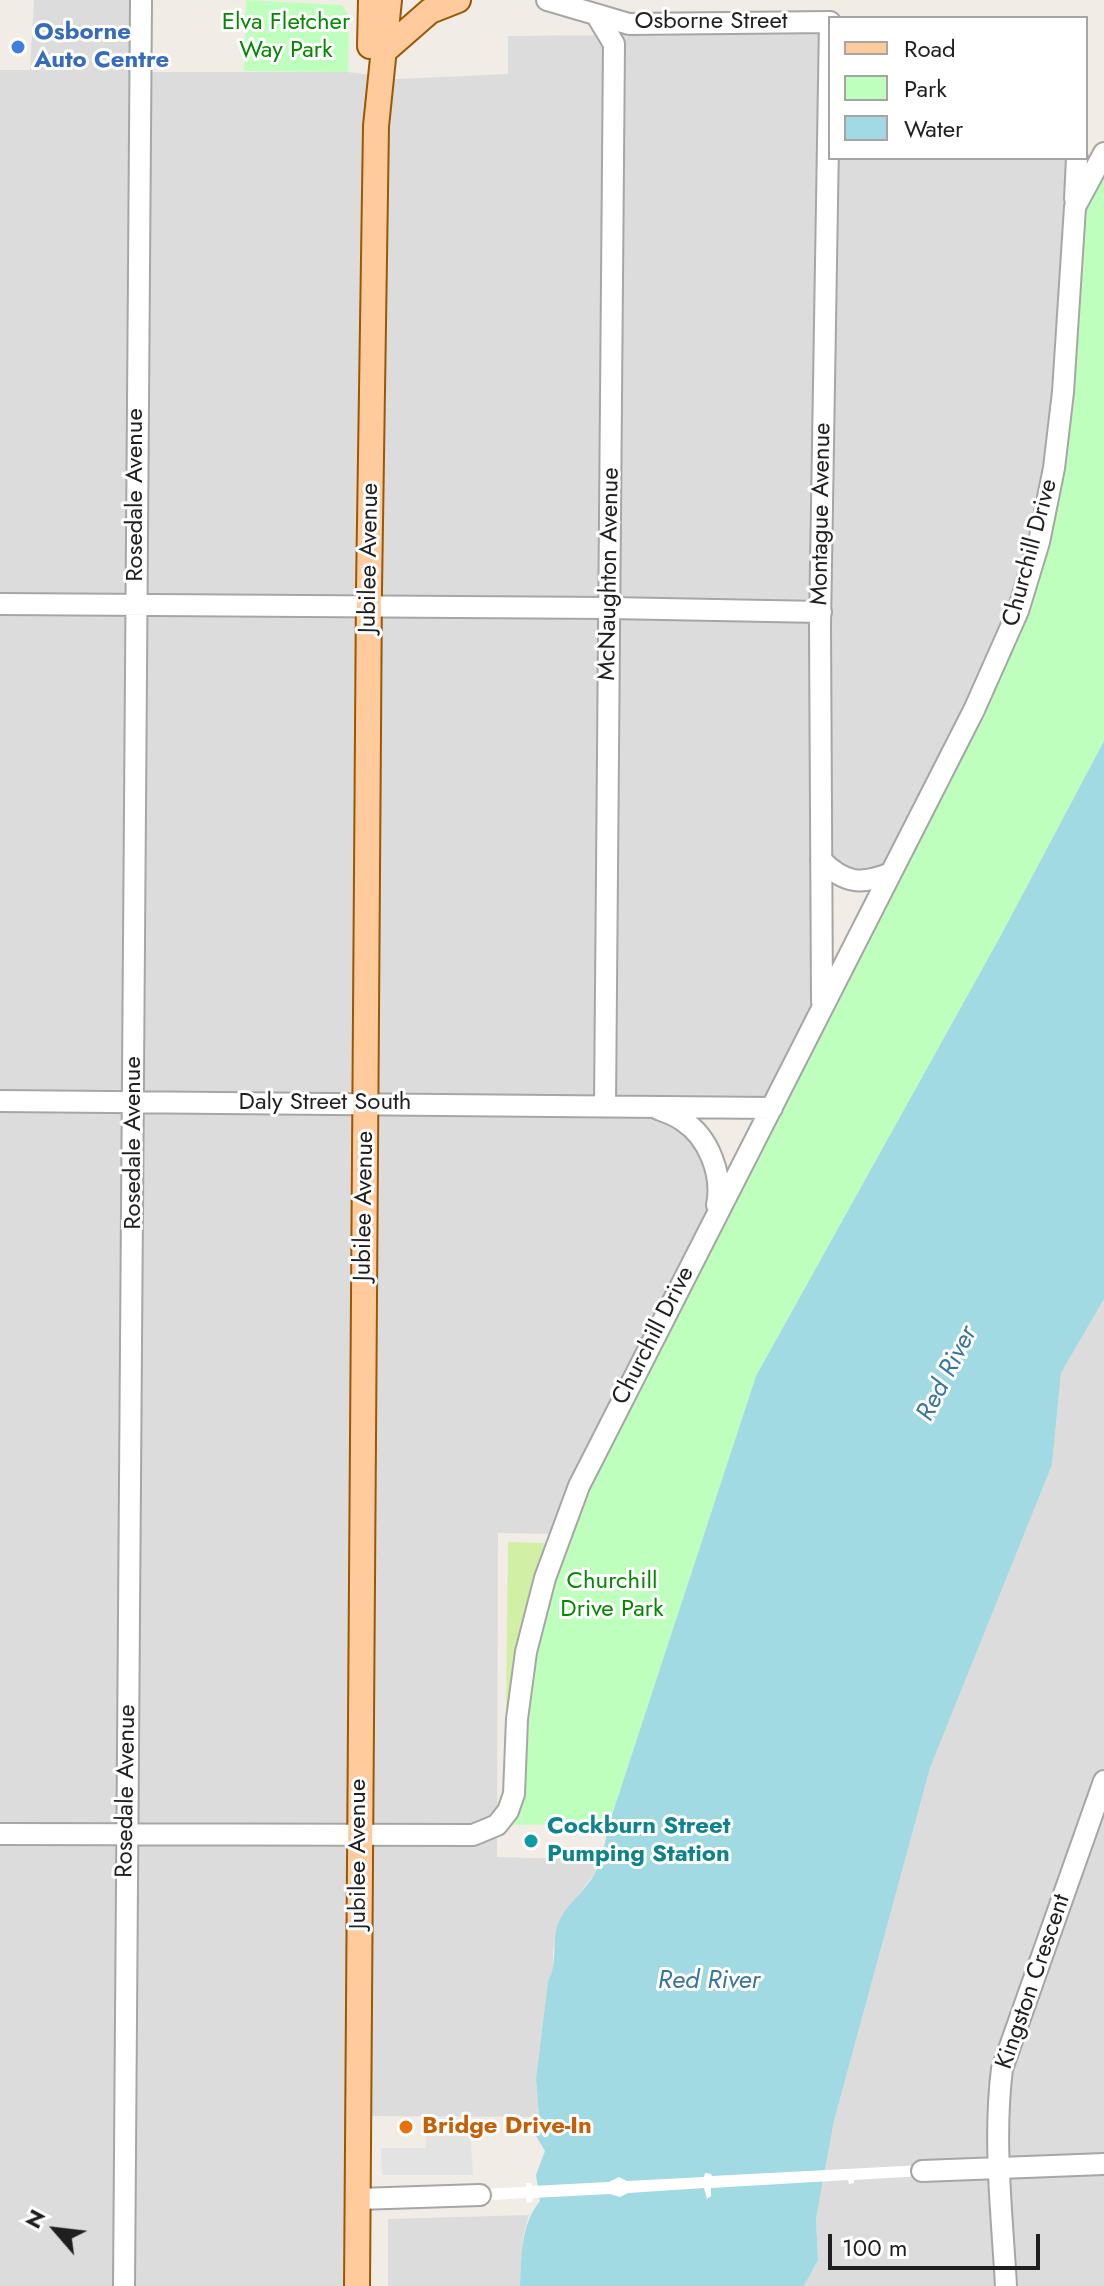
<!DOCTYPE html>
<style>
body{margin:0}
#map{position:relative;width:1104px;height:2286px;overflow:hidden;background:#f1ece5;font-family:Jost,sans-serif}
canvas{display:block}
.legend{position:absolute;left:828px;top:16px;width:260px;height:144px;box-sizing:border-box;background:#fff;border:2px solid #a5a5a5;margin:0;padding:10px 14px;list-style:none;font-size:24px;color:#1f1f1f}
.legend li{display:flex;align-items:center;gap:16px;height:40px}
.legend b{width:40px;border:2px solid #a5a5a5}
.north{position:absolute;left:16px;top:2190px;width:80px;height:80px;-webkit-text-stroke:6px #fff;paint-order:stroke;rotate:298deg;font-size:22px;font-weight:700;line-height:32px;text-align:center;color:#1f1f1f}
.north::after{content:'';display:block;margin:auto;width:28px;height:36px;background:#1f1f1f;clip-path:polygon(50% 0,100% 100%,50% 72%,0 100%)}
.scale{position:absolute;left:828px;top:2234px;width:212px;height:36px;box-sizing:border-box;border:4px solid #1f1f1f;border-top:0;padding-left:10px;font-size:24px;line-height:28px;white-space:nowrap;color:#1f1f1f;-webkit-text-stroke:6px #fff;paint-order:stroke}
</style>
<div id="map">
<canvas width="1104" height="2286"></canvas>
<ul class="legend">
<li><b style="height:10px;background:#ffca9c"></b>Road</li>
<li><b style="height:22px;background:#bfffbe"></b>Park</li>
<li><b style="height:22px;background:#a1dae3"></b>Water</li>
</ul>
<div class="north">N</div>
<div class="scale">100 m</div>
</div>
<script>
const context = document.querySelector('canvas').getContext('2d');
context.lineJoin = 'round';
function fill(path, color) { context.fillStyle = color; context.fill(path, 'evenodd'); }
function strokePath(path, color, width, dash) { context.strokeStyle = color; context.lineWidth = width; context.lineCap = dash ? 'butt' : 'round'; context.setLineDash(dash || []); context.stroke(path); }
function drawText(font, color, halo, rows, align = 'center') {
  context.font = font + ' Jost,sans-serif'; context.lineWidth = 6; context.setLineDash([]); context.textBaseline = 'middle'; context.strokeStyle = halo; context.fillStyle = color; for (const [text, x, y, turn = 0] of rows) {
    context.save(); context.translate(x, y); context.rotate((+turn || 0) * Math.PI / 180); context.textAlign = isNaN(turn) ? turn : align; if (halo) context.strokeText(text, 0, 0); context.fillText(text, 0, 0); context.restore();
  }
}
const residential = new Path2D(`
 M 34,0 L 141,0 L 140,72 L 348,72 L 397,79 L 508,74 L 508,36 L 830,33 L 830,158 L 1074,158 L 1054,468 L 1039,542 L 891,873 L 870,882 L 822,861 L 822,1006 L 772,1108 L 653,1106 L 683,1120 L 720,1192 L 560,1534 L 498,1533 L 497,1857 L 601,1860 L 594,1874 L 559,1920 L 553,1949 L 553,1973 L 548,1981 L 536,2079 L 539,2117 L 359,2116 L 357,2286 L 0,2286 L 0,70 L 30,70 Z
 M 1104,1299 L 1104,2286 L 804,2286 L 818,2260 L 816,2219 L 834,2121 L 930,1768 L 1052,1465 L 1061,1373 Z
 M 529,2215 L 523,2237 L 520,2286 L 388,2286 L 388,2219 Z`);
const grass = new Path2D(`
 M 508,1542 L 545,1543 L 518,1635 L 506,1713 Z`);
const park = new Path2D(`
 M 246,0 L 342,5 L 349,16 L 348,72 L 244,71 Z
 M 1104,153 L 1104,741 L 1000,937 L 756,1376 L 609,1824 L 497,1825 L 508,1811 L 517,1719 L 560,1534 L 891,873 L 1039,542 L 1075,207 Z`);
const parking = new Path2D(`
 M 425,2118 L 469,2118 L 473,2175 L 382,2175 L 381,2148 L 426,2148 Z`);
const water = new Path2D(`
 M 1104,741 L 1104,1299 L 1061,1373 L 1052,1465 L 930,1768 L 834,2121 L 816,2219 L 818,2260 L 804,2286 L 520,2286 C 522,2255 520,2226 540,2201 L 536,2175 L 545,2151 L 535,2134 L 539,2117 L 536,2079 L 548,1981 C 559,1963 550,1938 560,1919 C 569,1902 586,1890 595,1873 C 603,1859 605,1841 609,1824 L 756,1376 L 1000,937 Z`);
const pier = new Path2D(`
 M 922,2165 L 922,2176 L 854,2180 L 854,2183 L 849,2184 L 848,2180 L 711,2188 L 711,2196 L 707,2199 L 704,2188 L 628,2193 L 620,2197 L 610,2194 L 533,2198 L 532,2202 L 527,2203 L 526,2198 L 480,2201 L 480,2189 L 526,2187 L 526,2183 L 531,2183 L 532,2186 L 609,2182 L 619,2177 L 627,2181 L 704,2177 L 705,2173 L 711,2174 L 712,2176 Z`);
const minor = new Path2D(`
 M 547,0 L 629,24 L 830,22
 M 597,16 L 614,44 L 605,1105
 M 1075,199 L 1077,158
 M 0,604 L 610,608 L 821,612
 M 821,860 C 845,884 861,885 891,873
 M 822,1002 L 820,625 L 830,22
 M 0,1101 L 772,1108
 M 658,1109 C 666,1112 675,1115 682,1120 C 709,1137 723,1175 717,1205
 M 0,1834 L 473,1835 L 497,1825 L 508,1811 L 514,1794 L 517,1719 L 526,1652 L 545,1578 L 579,1486 L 974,710 L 1018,611 L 1039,542 L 1054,468 L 1063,392 L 1075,207 L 1104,153
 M 922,2171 L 1104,2164
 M 358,2199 L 480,2195
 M 124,2286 L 141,0
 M 1006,2286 C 1002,2214 993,2141 1002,2069 L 1104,1781`);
const major = new Path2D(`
 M 370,46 L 371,0
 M 382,53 L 430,11 L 458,0
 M 357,2286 L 369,589 L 376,126 L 389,0`);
const markers = [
 [18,47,8,"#3f7fe0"],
 [531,1841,8,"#0f9aa8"],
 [406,2127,8,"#e8710a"]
];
const streetNames = [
 ["Osborne Street",711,22],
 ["Rosedale Avenue",136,495,-90],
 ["Montague Avenue",822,514,-89],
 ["Churchill Drive",1031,553,-75],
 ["Jubilee Avenue",370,558,-89],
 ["McNaughton Avenue",610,574,-89],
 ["Daly Street South",325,1103],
 ["Rosedale Avenue",134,1143,-90],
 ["Jubilee Avenue",365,1206,-89],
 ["Churchill Drive",654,1336,-63],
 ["Rosedale Avenue",127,1791,-89],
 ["Jubilee Avenue",359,1854,-90],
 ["Kingston Crescent",1034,1982,-71]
];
const parkNames = [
 ["Elva Fletcher",286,23],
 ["Way Park",286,51],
 ["Churchill",612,1582],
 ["Drive Park",612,1610]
];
const shopNames = [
 ["Osborne",34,33],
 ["Auto Centre",34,61]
];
const cultureNames = [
 ["Cockburn Street",547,1827],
 ["Pumping Station",547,1855]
];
const foodNames = [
 ["Bridge Drive-In",422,2127]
];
const waterNames = [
 ["Red River",948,1374,-63],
 ["Red River",709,1982]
];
fill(residential, '#dddcdc');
fill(grass, '#d1f0a6');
fill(park, '#bfffbe');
fill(parking, '#e3e3e3');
fill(water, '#a1dae3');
fill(pier, '#fff');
strokePath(minor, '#a6a6a6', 24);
strokePath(major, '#9b5800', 28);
strokePath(minor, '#fff', 20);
strokePath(major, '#ffca9c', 24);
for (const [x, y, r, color] of markers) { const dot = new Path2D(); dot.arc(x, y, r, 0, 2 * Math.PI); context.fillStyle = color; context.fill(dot); strokePath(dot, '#fff', 3); }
drawText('24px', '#1f1f1f', '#fff', streetNames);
drawText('24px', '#038a01', '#fff', parkNames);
drawText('bold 24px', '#366cbe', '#fff', shopNames, 'left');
drawText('bold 24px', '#0d838f', '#fff', cultureNames, 'left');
drawText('bold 24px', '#c56008', '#fff', foodNames, 'left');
drawText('italic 26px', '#3a77a0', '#fff', waterNames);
</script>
